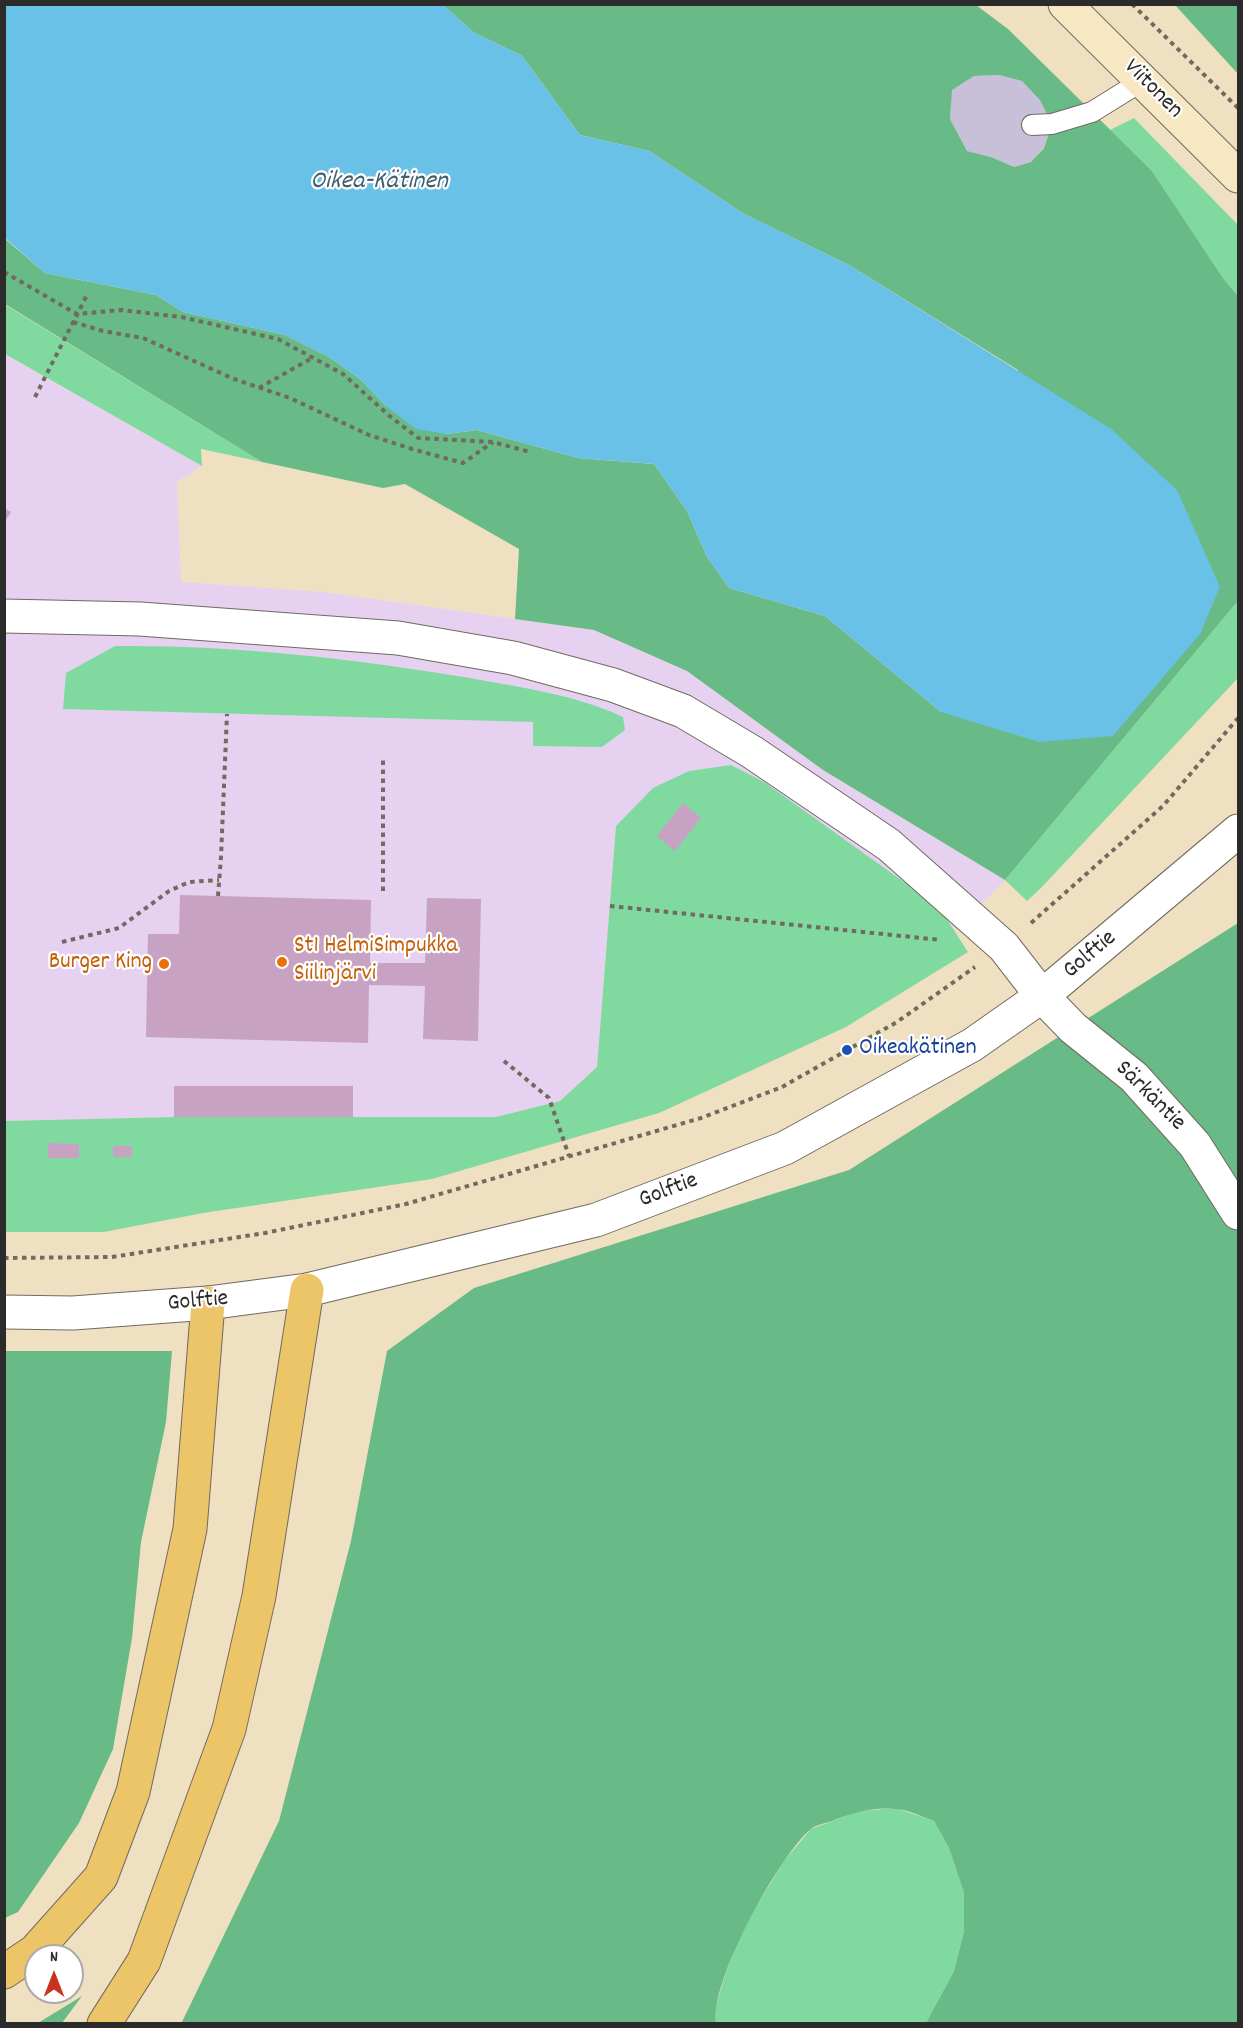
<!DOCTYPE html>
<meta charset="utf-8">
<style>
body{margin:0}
#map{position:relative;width:1243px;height:2028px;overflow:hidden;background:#f0e0c2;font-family:Dekko,sans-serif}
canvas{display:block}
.frame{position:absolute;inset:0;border:6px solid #2b2b2b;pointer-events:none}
.north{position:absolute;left:24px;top:1944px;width:60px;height:60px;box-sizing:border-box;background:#fff;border:2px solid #aaa;border-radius:50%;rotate:0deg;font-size:16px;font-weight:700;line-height:24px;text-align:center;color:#2b2b2b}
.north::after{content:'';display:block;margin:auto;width:21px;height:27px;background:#c8321e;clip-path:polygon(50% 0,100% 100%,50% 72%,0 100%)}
</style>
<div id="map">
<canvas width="1243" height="2028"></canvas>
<div class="frame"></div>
<div class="north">N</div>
</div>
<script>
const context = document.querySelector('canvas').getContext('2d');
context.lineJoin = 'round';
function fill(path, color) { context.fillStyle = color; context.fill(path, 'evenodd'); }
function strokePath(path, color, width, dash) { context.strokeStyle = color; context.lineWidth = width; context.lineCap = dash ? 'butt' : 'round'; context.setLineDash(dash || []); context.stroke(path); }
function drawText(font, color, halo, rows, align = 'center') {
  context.font = font + ' Dekko,sans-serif'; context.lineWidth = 4.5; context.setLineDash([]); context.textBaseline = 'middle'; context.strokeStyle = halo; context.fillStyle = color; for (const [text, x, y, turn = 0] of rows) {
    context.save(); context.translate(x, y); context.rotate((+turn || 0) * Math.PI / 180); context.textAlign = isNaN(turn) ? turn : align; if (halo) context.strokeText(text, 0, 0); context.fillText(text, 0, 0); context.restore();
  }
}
const built = new Path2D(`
 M 4,354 L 202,466 L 177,482 L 181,582 L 324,592 L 594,630 L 687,671 L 823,770 L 1005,880 L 955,931 L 939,907 L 616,826 L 597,1067 L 560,1101 L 496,1117 L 174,1117 L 5,1121 Z`);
const industrial = new Path2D(`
 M 999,75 L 1022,81 L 1041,100 L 1052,124 L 1044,147 L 1031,162 L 1014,167 L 991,157 L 967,151 L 950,119 L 951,90 L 974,76 Z`);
const green = new Path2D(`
 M 1134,118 L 1238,225 L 1238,296 L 1223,278 L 1152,171 L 1110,130 Z
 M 4,304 L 262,462 L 201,449 L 202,466 L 5,354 Z
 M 1238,601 L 1238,678 L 1041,888 L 1027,901 L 1005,880 Z
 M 115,646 C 232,645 349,658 464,677 C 518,687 574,694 623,717 L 625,730 L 602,747 L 533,746 L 533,722 L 63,709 L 66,673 Z
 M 731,765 L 764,782 L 939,907 L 968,952 L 846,1027 L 659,1113 L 432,1179 L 203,1213 L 104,1232 L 5,1232 L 4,1121 L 174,1117 L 496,1117 L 560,1101 L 597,1067 L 616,826 L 653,788 L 689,771 Z
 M 896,1808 L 934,1821 L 949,1848 L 964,1893 L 964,1931 L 954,1971 L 926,2023 L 716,2024 L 714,2013 L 724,1978 L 736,1946 L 749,1918 L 784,1861 L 811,1829 L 859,1811 Z`);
const forest = new Path2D(`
 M 443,5 L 976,5 L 1008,29 L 1152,171 L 1223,278 L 1238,296 L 1238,601 L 1005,880 L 823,770 L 687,671 L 594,630 L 515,619 L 519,549 L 405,484 L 383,488 L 262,462 L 5,304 L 4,238 L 45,273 L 156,295 L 183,312 L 285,335 L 329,357 L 360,379 L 386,406 L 446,434 L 477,430 L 578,458 L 654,464 L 687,511 L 707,557 L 729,588 L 825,616 L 941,712 L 1018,370 L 849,265 L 744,214 L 649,151 L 580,135 L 522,56 L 473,32 ZM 999,75 L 1022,81 L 1040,100 L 1052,124 L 1044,148 L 1031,162 L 1014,167 L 991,157 L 967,151 L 950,119 L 952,90 L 974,76 Z
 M 1175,5 L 1238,5 L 1238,74 Z
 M 1238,923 L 1238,2023 L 926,2023 L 954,1971 L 964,1931 L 964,1893 L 949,1848 L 934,1821 C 922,1817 907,1809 895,1809 C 872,1807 853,1813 832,1821 C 826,1823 816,1825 811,1829 C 779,1855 709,1983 716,2023 L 181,2024 L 279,1821 L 351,1541 L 387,1351 L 474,1288 L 849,1170 Z
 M 5,1351 L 172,1351 L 166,1422 L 141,1542 L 132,1638 L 113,1749 L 79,1823 L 18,1912 L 5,1918 Z
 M 82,1996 L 62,2023 L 38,2023 Z`);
const water = new Path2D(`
 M 4,5 L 443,5 L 473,32 L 522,56 L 580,135 L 649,151 L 744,214 L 849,265 L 1111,429 L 1177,490 L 1220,587 L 1200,634 L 1113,736 L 1039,742 L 941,712 L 825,616 L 729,588 L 707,557 L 687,511 L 654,464 L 578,458 L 477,430 L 446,434 L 416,429 L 386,406 L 360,379 L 329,357 L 285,335 L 183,312 L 156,295 L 45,273 L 5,238 Z`);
const building = new Path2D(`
 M 4,508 L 11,512 L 4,523 Z
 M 683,803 L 701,818 L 675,851 L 657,836 Z
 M 180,895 L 371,900 L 370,963 L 425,963 L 427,898 L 481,899 L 478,1041 L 423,1039 L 425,986 L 369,985 L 368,1043 L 146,1037 L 148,934 L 179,934 Z
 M 174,1086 L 353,1086 L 353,1117 L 174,1117 Z
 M 48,1143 L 79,1144 L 79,1158 L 48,1158 Z
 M 113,1146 L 132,1146 L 132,1157 L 113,1157 Z`);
const path = new Path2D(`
 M 1132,4 L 1238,108
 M 4,272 L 77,314 L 121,310 L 181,317 L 278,339 L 343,374 L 392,418 L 418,438 L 493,442 L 530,452
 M 73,322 L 103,331 L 143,338 L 234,379 L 290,398 L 369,435 L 412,449 L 463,463 L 493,442
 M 259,388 L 312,358
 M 35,397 L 88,293
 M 383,891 L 383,757
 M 218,896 L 221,857 L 227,714
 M 610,906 L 941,940
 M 1031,923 L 1163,806 L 1238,718
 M 62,942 L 119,928 L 169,891 L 189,882 L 219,880
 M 504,1061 L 549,1098 L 569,1156
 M 4,1258 L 112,1257 L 265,1233 L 406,1204 L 701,1118 L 782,1087 L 897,1022 L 975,967`);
const service = new Path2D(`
 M 1032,125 L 1052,124 L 1092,112 L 1142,81`);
const minor = new Path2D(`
 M 4,616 L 140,619 L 398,638 L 513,658 L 613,685 L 683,711 L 752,752 L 889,845 L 1004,947 L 1042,996 L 1073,1028 L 1134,1077 L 1195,1145 L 1238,1213`);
const tertiary = new Path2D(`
 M 4,1312 L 73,1313 L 208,1303 L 307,1290 L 596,1220 L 785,1148 L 972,1045 L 1042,996 L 1238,831`);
const secondary = new Path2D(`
 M 1065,4 L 1238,176`);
const motorway = new Path2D(`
 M 4,1972 L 35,1951 L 101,1877 L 133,1792 L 190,1529 L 208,1303
 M 104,2024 L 144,1961 L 229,1729 L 259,1596 L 307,1290`);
const markers = [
 [282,962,6,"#e8710a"],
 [164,964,6,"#e8710a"],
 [847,1050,6,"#1a4fb4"]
];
const streetNames = [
 ["Viitonen",1152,90,45],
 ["Golftie",1091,956,-40],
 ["Särkäntie",1149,1097,45],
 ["Golftie",669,1192,-21],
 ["Golftie",198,1303,-5]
];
const foodNames = [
 ["St1 HelmiSimpukka",294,948],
 ["Siilinjärvi",294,976],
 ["Burger King",152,964,"right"]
];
const transitNames = [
 ["Oikeakätinen",859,1050]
];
const waterNames = [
 ["Oikea-Kätinen",379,183]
];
fill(built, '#e6d2f0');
fill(industrial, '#c8bfd8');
fill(green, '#80daa0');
fill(forest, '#68ba86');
fill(water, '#6ac1e7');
fill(building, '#c8a2c2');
strokePath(service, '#706a60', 22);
strokePath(minor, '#706a60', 35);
strokePath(tertiary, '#706a60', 35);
strokePath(secondary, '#706a60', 35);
strokePath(motorway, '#706a60', 35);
strokePath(path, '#706a60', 4, [4.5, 4.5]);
strokePath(service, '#fff', 20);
strokePath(minor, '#fff', 33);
strokePath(tertiary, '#fff', 33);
strokePath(secondary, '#f7e8c3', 33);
strokePath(motorway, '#ecc569', 33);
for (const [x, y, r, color] of markers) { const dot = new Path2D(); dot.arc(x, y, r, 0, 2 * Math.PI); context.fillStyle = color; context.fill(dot); strokePath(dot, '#fff', 2); }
drawText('24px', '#2b2b2b', '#fff', streetNames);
drawText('24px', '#c56008', '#fff', foodNames, 'left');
drawText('24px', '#164399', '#fff', transitNames, 'left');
drawText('italic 26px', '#41606d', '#fff', waterNames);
</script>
